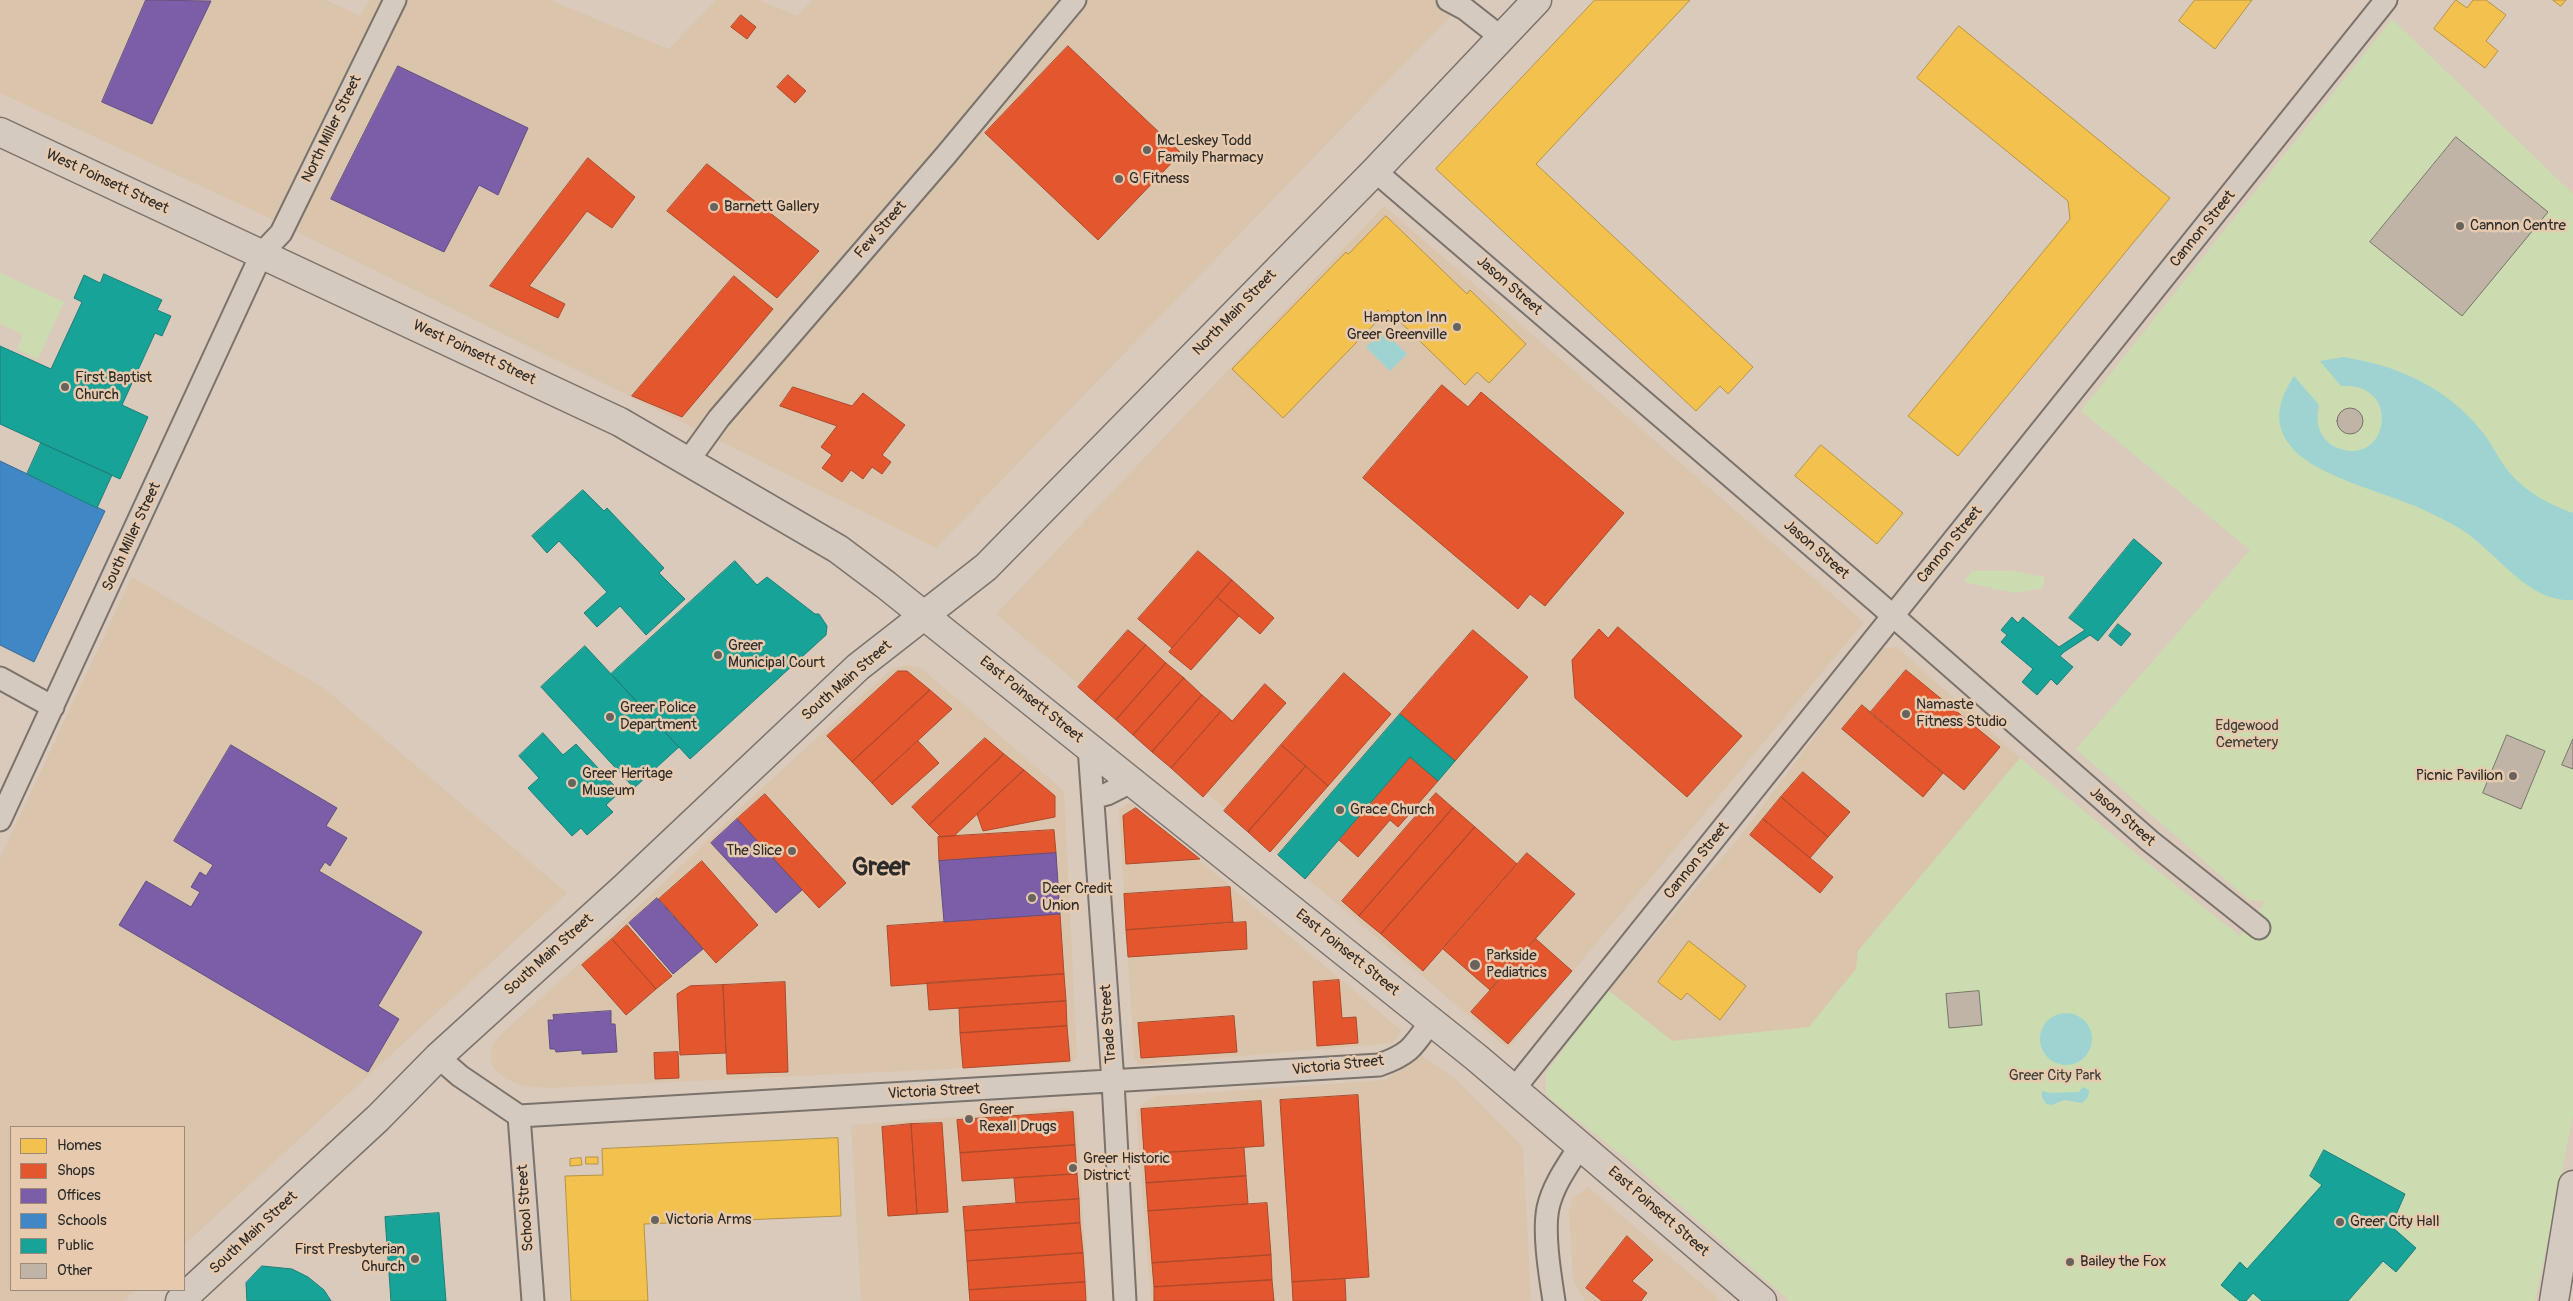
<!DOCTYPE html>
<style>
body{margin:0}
#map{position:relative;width:2573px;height:1301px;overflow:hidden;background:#dacabb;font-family:Pangolin,sans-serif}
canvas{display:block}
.legend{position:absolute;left:10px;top:1126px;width:175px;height:165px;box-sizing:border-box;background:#e7caae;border:1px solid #9c8a7a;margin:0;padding:6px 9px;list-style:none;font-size:15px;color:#2b2b2b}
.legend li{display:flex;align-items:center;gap:10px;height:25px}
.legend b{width:25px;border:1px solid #9c8a7a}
</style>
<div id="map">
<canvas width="2573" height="1301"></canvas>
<ul class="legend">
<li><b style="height:14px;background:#f2c14e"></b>Homes</li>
<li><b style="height:14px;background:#e4572e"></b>Shops</li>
<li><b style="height:14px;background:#7b5ea7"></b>Offices</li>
<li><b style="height:14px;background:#3f88c5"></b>Schools</li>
<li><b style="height:14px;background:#17a398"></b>Public</li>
<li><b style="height:14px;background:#c0b4a6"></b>Other</li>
</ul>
</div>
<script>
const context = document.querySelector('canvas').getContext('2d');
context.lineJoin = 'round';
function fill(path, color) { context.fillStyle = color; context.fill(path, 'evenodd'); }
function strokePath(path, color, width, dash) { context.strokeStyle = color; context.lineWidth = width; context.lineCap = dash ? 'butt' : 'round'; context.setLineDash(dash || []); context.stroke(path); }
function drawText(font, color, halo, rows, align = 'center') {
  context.font = font + ' Pangolin,sans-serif'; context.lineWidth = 5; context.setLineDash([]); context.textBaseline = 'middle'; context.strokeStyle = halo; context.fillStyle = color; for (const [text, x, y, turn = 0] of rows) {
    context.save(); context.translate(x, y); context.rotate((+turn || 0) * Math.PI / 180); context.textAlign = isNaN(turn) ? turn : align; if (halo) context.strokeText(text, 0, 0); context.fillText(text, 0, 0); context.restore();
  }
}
const built = new Path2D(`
 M 0,0 L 326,0 L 360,16 L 370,0 L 550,0 L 669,49 L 716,0 L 759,0 L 798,16 L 812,0 L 1466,0 L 936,548 L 263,215 L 0,93 Z
 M 1384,206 L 1864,622 L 1508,1049 L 996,614 Z
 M 132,577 L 324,688 L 567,893 L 184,1245 L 184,1127 L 11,1127 L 11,1290 L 135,1290 L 123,1301 L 0,1301 L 0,858 Z
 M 1897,647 L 2020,758 L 1858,951 L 1856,969 L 1809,1027 L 1672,1041 L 1608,990 L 1738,839 L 1881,648 Z
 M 907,665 L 921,668 L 1064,791 L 1077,1057 L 1071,1063 L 549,1088 L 523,1086 L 506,1079 L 495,1070 L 491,1064 L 491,1053 L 493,1044 L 500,1035 L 580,963 L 748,801 L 893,668 Z
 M 1130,802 L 1402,1031 L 1393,1043 L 1139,1065 L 1134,1058 L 1119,810 Z
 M 1419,1053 L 1457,1080 L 1523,1147 L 1531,1301 L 1151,1301 L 1136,1112 L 1141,1105 L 1156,1096 L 1385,1080 L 1406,1065 Z
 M 1069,1108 L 1077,1114 L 1088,1301 L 861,1301 L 851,1125 Z
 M 1588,1187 L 1722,1301 L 1585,1301 L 1573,1280 L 1569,1211 L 1572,1199 Z`);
const green = new Path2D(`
 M 2392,19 L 2573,194 L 2573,1116 L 2535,1301 L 1790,1301 L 1626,1158 L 1552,1100 L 1546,1093 L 1546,1073 L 1608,990 L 1672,1041 L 1809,1027 L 1856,969 L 1858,951 L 2020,758 L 2120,841 L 2240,936 L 2266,901 L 2249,900 L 2076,749 L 2250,550 L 2081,411 Z
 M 0,273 L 64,302 L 38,359 L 17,349 L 23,334 L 0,324 Z
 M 1972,571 L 2012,571 L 2045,577 L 2043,588 L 2015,593 L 1964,582 Z`);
const water = new Path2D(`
 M 1383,331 L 1407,354 L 1390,371 L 1366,347 Z
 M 2343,357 C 2396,365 2444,386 2479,428 C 2491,441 2498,459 2509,472 C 2527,493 2548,504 2573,513 L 2573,600 C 2526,603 2496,549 2457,527 C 2440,517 2421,508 2402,501 C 2348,480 2240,457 2294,376 L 2319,405 C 2316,419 2317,431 2327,441 C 2332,447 2338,448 2344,450 C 2390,461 2400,382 2341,386 L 2320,361 Z
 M2040 1039a26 26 0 1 1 52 0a26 26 0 1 1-52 0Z
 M 2083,1087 L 2089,1090 L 2088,1097 L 2082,1103 L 2064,1100 L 2052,1105 L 2046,1104 L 2042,1097 L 2042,1091 L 2050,1093 L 2079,1092 Z`);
const homes = new Path2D(`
 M 1595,0 L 1690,0 L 1536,164 L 1753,367 L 1728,394 L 1720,386 L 1696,411 L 1436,169 Z
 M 2195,0 L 2252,0 L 2215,49 L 2179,21 Z
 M 2456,0 L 2467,8 L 2473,0 L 2486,0 L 2506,15 L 2486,41 L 2498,51 L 2485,68 L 2434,29 Z
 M 2553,0 L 2566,0 L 2561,6 Z
 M 1959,26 L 2170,198 L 1958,456 L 1908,416 L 2070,219 L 2068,201 L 1917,78 Z
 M 1386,216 L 1467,294 L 1470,290 L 1526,344 L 1489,383 L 1477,372 L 1465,385 L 1388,310 L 1283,418 L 1232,369 L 1346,252 L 1348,254 Z
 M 1821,445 L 1903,513 L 1877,544 L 1795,476 Z
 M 1689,941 L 1746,986 L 1720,1020 L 1687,993 L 1681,1000 L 1658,982 Z
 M 838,1138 L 841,1216 L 644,1224 L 648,1301 L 571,1301 L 565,1176 L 603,1175 L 602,1149 Z
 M 586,1157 L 598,1157 L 598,1164 L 586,1164 Z
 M 581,1158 L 582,1165 L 570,1166 L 570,1159 Z`);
const shops = new Path2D(`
 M 741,15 L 756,27 L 747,39 L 731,27 Z
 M 1068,46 L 1181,153 L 1098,240 L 985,133 Z
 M 788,75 L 806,91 L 795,103 L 777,87 Z
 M 588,158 L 635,197 L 612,228 L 587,211 L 529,286 L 565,304 L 558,318 L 490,286 Z
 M 707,164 L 819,251 L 777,298 L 667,211 Z
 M 734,276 L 773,309 L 682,417 L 632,396 Z
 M 1442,385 L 1468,407 L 1481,392 L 1624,513 L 1545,606 L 1530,594 L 1518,609 L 1363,478 Z
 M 793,387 L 852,406 L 863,393 L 905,425 L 882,455 L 891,462 L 882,474 L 872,467 L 863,479 L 851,470 L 842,482 L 822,468 L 832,455 L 821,447 L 837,426 L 780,406 Z
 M 1198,551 L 1232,580 L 1172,648 L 1138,619 Z
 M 1232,580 L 1274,618 L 1260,634 L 1217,597 Z
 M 1217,597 L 1239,616 L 1191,670 L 1169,652 Z
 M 1618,627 L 1742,736 L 1687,797 L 1575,698 L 1572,660 L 1599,629 L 1608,638 Z
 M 1128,630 L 1146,645 L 1095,702 L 1078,687 Z
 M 1473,630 L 1528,677 L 1455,761 L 1400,714 Z
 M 1146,645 L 1166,663 L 1116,720 L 1095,702 Z
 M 1166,663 L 1184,678 L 1133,735 L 1116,720 Z
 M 1906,670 L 2000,747 L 1964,790 L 1870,713 Z
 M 898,671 L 907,671 L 930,690 L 852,762 L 827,736 Z
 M 1344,673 L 1391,714 L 1328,786 L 1281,745 Z
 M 1184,678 L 1202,695 L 1152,752 L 1133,735 Z
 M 1265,684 L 1286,703 L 1203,797 L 1171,768 L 1221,711 L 1232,721 Z
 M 930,690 L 952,709 L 872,783 L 852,762 Z
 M 1202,695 L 1221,711 L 1171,768 L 1152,752 Z
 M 1862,705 L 1943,773 L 1923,797 L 1842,729 Z
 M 985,738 L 1004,754 L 929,825 L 912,807 Z
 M 918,741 L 939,763 L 892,805 L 872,783 Z
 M 1281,745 L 1306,766 L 1248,832 L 1224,811 Z
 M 1004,754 L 1024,770 L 954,836 L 941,837 L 929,825 Z
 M 1410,757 L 1438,781 L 1398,827 L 1390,820 L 1358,857 L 1339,840 Z
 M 1306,766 L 1328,786 L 1270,852 L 1248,832 Z
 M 1024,770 L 1055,796 L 1055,817 L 983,831 L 977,814 Z
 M 1803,772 L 1850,812 L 1828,837 L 1781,797 Z
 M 1436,793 L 1453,808 L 1359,916 L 1342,901 Z
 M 765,794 L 846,883 L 819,908 L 737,819 Z
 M 1781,797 L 1828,837 L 1810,858 L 1763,819 Z
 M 1136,808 L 1200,859 L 1126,864 L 1123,816 Z
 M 1453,808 L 1475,827 L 1381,934 L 1359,916 Z
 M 1763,819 L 1833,877 L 1820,893 L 1750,835 Z
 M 1475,827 L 1517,864 L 1423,971 L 1381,934 Z
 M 1054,830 L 1056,853 L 939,861 L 938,837 Z
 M 1527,853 L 1575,894 L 1490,990 L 1443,949 Z
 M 702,861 L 758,925 L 716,963 L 659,899 Z
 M 1230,887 L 1233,922 L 1126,930 L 1124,894 Z
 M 1060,914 L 1064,974 L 891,986 L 887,926 Z
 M 1246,922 L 1247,949 L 1128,957 L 1126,930 Z
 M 627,925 L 672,976 L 656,989 L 612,939 Z
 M 612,939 L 656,989 L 626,1015 L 582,965 Z
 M 1536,939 L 1572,971 L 1508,1044 L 1471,1012 Z
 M 1064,974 L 1066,1001 L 929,1010 L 927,983 Z
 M 1339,980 L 1342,1018 L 1356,1017 L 1358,1043 L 1317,1046 L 1313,982 Z
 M 785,982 L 788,1072 L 727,1074 L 723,985 Z
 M 723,985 L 726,1053 L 680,1055 L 677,994 L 690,986 Z
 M 1066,1001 L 1067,1026 L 960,1033 L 959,1008 Z
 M 1234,1016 L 1237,1052 L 1141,1058 L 1138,1023 Z
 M 1067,1026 L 1070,1061 L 963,1068 L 960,1033 Z
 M 678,1052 L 679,1078 L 655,1079 L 654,1053 Z
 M 1358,1095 L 1369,1277 L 1292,1282 L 1280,1100 Z
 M 1261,1101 L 1264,1146 L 1144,1154 L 1141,1109 Z
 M 1073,1112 L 1075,1145 L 960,1153 L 957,1120 Z
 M 942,1123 L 948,1212 L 917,1214 L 911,1124 Z
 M 911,1124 L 917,1214 L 888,1216 L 882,1127 Z
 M 1075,1145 L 1077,1174 L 962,1181 L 960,1153 Z
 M 1244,1148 L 1246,1176 L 1146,1183 L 1144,1154 Z
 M 1077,1174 L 1079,1199 L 1016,1203 L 1014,1178 Z
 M 1246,1176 L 1248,1204 L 1148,1211 L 1146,1183 Z
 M 1079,1199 L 1080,1223 L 965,1231 L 963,1207 Z
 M 1267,1203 L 1271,1255 L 1152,1263 L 1148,1211 Z
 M 1080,1223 L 1083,1253 L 967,1261 L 965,1231 Z
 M 1627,1236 L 1653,1260 L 1632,1281 L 1647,1293 L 1641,1301 L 1602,1301 L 1586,1288 Z
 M 1083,1253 L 1085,1282 L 969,1290 L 967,1261 Z
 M 1271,1255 L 1272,1280 L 1154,1287 L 1152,1263 Z
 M 1345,1279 L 1346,1301 L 1293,1301 L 1292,1282 Z
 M 1272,1280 L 1274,1301 L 1154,1301 L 1154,1287 Z
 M 1085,1282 L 1086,1301 L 970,1301 L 969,1290 Z`);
const offices = new Path2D(`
 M 146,0 L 211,1 L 152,124 L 102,102 Z
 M 398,66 L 528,128 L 498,195 L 479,185 L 444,252 L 331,199 Z
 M 231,745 L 337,808 L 326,826 L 347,838 L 330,866 L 325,862 L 319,871 L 422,932 L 378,1006 L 399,1019 L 368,1072 L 119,925 L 146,881 L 191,907 L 200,892 L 191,887 L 200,872 L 206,876 L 213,865 L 174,841 Z
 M 737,819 L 802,890 L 776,913 L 711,843 Z
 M 1056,853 L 1060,914 L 944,922 L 939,861 Z
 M 657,898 L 703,949 L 673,974 L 629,923 Z
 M 611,1011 L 611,1024 L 615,1024 L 617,1052 L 582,1054 L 582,1050 L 556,1052 L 555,1049 L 550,1049 L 548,1020 L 554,1020 L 553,1015 Z`);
const schools = new Path2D(`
 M 0,461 L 105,511 L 34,662 L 0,645 Z`);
const public = new Path2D(`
 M 104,274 L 162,300 L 157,310 L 171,316 L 162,336 L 155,333 L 122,405 L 148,417 L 120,479 L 0,424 L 0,346 L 51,369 L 82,302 L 74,298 L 84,275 L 100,283 Z
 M 41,443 L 112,475 L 97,508 L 27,474 Z
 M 583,490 L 604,511 L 607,508 L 664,568 L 659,573 L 685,599 L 646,635 L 620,606 L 597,627 L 584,613 L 607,592 L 559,541 L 547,553 L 532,536 Z
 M 2134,539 L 2162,563 L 2098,641 L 2090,635 L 2064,652 L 2060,656 L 2073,667 L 2057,685 L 2051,679 L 2037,695 L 2022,682 L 2033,669 L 2001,642 L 2007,635 L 2001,630 L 2012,617 L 2018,623 L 2023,617 L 2059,647 L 2085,630 L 2069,618 Z
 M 735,561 L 757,585 L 767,577 L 815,614 L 819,614 L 827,626 L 826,635 L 690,759 L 611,674 Z
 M 2118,624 L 2131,634 L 2121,646 L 2109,636 Z
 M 585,646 L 679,747 L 634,788 L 541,687 Z
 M 1400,714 L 1455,761 L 1438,781 L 1410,757 L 1305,879 L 1278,855 Z
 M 543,733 L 563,755 L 576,744 L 620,792 L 606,805 L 613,812 L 587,835 L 581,828 L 572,836 L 528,788 L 539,778 L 519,756 Z
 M 2324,1150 L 2405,1194 L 2391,1226 L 2416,1248 L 2396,1272 L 2383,1261 L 2348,1301 L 2262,1301 L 2253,1293 L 2246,1301 L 2240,1301 L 2221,1285 L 2240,1262 L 2247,1269 L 2322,1185 L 2310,1176 Z
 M 439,1213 L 446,1301 L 391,1301 L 385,1217 Z
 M 262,1266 L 292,1269 L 308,1277 L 324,1290 L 331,1301 L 247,1301 L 246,1283 Z`);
const building = new Path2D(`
 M 2456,137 L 2548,212 L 2462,316 L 2370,242 Z
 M2337 421a13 13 0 1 1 26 0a13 13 0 1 1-26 0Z
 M 2507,735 L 2545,751 L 2521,809 L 2483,793 Z
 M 2573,739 L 2573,769 L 2562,765 Z
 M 1979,991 L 1982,1025 L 1949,1028 L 1946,994 Z`);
const street = new Path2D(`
 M 1448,0 L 1465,9 L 1502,38
 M 1375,171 L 1876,601 L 2150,841 L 2259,928
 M 688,461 L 719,418 L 946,155 L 1075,0
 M 0,678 L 53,707
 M 1089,747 L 1113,1082 L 1125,1301
 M 1093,798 L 1107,794 L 1133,781
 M 0,820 L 262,253 L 281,233 L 395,0
 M 438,1057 L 460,1076 L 519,1116 L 1379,1065 C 1410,1054 1413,1047 1431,1021
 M 1514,1089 L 2386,0
 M 519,1116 L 533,1301
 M 1554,1301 C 1550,1275 1543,1233 1548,1208 C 1553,1185 1568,1165 1580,1146`);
const secondary = new Path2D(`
 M 0,132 L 620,422 L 838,549 L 886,585 L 1477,1058 L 1762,1301
 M 180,1301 L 378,1118 L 438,1057 L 625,887 L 858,667 L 986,567 L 1375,171 L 1537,0
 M 2554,1301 L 2573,1185`);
const markers = [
 [1147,150,5,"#68635d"],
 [1119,179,5,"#68635d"],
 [714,207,5,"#68635d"],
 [2460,226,5,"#68635d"],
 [1457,327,5,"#68635d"],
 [65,387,5,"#68635d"],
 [718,655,5,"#68635d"],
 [1906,714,5,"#68635d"],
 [610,717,5,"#68635d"],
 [2513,776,5,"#68635d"],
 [572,783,5,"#68635d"],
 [1340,810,5,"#68635d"],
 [792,851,5,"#68635d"],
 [1032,898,5,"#68635d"],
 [1475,965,6,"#68635d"],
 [969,1119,5,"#68635d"],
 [1073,1168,5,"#68635d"],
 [655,1220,5,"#68635d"],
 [2340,1222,5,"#68635d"],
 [415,1259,5,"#68635d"],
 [2070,1262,5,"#68635d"]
];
const streetNames = [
 ["North Miller Street",332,129,-64],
 ["West Poinsett Street",107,182,25],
 ["Cannon Street",2203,229,-51],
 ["Few Street",881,230,-49],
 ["Jason Street",1509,286,41],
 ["North Main Street",1235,313,-46],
 ["West Poinsett Street",474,353,25],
 ["South Miller Street",132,537,-65],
 ["Cannon Street",1950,545,-51],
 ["Jason Street",1816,550,41],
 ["South Main Street",847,681,-41],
 ["East Poinsett Street",1031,700,39],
 ["Jason Street",2122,817,41],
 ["Cannon Street",1697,861,-51],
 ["East Poinsett Street",1347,953,39],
 ["South Main Street",549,955,-42],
 ["Trade Street",1109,1024,-94],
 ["Victoria Street",1338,1066,-6],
 ["Victoria Street",934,1092,-3],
 ["School Street",526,1208,-94],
 ["East Poinsett Street",1658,1212,41],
 ["South Main Street",254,1233,-43]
];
const poiNames = [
 ["McLeskey Todd",1157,141],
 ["Family Pharmacy",1157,158],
 ["G Fitness",1129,179],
 ["Barnett Gallery",724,207],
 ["Cannon Centre",2470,226],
 ["Hampton Inn",1447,318,"right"],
 ["Greer Greenville",1447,335,"right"],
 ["First Baptist",75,378],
 ["Church",75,395],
 ["Greer",728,646],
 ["Municipal Court",728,663],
 ["Namaste",1916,705],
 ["Fitness Studio",1916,722],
 ["Greer Police",620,708],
 ["Department",620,725],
 ["Greer Heritage",582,774],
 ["Museum",582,791],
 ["Picnic Pavilion",2503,776,"right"],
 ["Grace Church",1350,810],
 ["The Slice",782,851,"right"],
 ["Deer Credit",1042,889],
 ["Union",1042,906],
 ["Parkside",1486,956],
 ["Pediatrics",1486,973],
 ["Greer",979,1110],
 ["Rexall Drugs",979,1127],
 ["Greer Historic",1083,1159],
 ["District",1083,1176],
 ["Victoria Arms",665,1220],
 ["Greer City Hall",2350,1222],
 ["First Presbyterian",405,1250,"right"],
 ["Church",405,1267,"right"],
 ["Bailey the Fox",2080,1262]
];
const parkNames = [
 ["Edgewood",2247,726],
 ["Cemetery",2247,743],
 ["Greer City Park",2055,1076]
];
const townNames = [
 ["Greer",881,869]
];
fill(built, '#dac4ac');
fill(green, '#cbdcb1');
fill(water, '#9ed3d2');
fill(homes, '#f2c14e');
strokePath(homes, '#b69444', 1);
fill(shops, '#e4572e');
strokePath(shops, '#ac4a2d', 1);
fill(offices, '#7b5ea7');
strokePath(offices, '#634f82', 1);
fill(schools, '#3f88c5');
strokePath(schools, '#396c97', 1);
fill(public, '#17a398');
strokePath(public, '#1d7f77', 1);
fill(building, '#c0b4a6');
strokePath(building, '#7a736c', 1);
strokePath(street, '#7a736c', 25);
strokePath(secondary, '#7a736c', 31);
strokePath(street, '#d5cac0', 21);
strokePath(secondary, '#d5cac0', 28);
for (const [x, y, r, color] of markers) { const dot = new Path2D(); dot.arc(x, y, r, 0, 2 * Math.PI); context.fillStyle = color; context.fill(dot); strokePath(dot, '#e7caae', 2); }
drawText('15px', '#2b2b2b', '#e7caae', streetNames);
drawText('15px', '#2b2b2b', '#e7caae', poiNames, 'left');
drawText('15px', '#3a3e38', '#e7caae', parkNames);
drawText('bold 25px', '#2b2b2b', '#e7caae', townNames);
</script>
